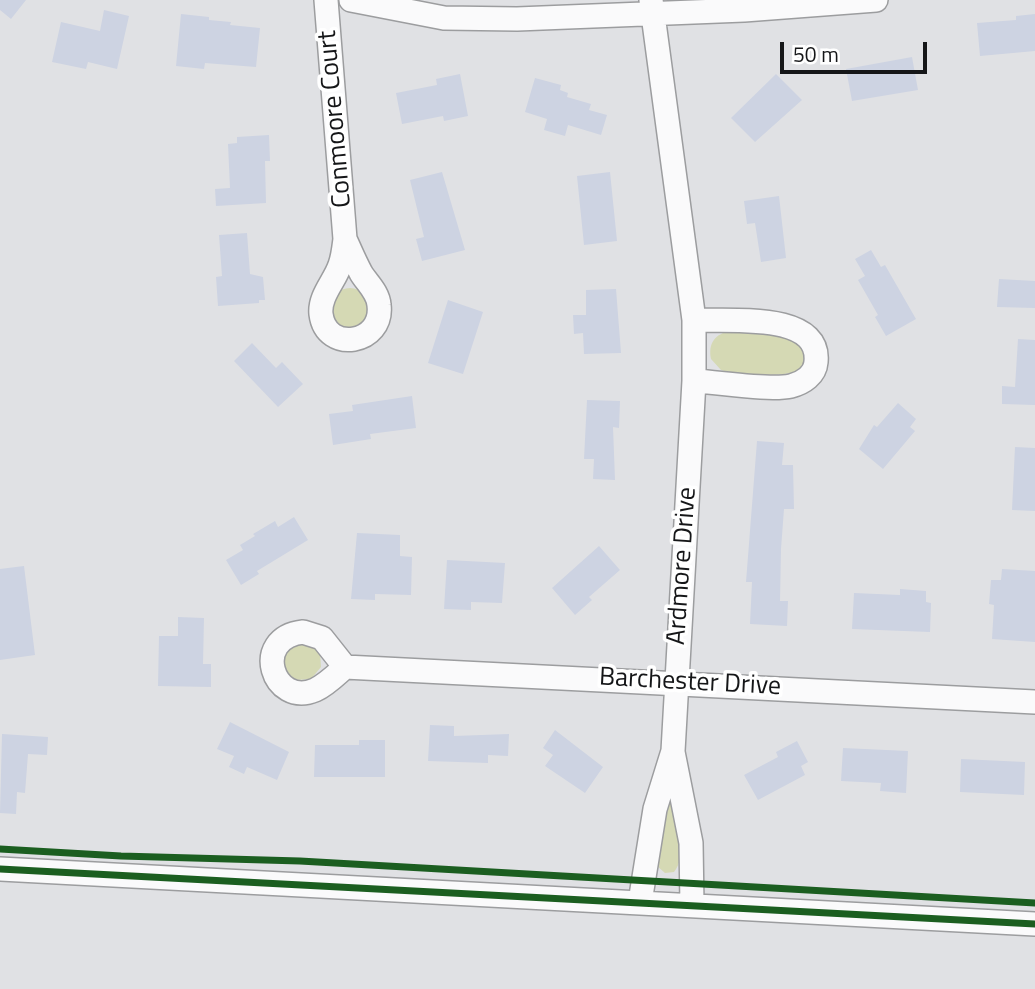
<!DOCTYPE html>
<style>
body{margin:0}
#map{position:relative;width:1035px;height:989px;overflow:hidden;background:#e0e1e4;font-family:"Titillium Web",sans-serif}
canvas{display:block}
.scale{position:absolute;left:780px;top:42px;width:147px;height:32px;box-sizing:border-box;border:4px solid #151618;border-top:0;padding-left:9px;font-size:21px;line-height:24px;white-space:nowrap;color:#151618;-webkit-text-stroke:5px #fff;paint-order:stroke}
</style>
<div id="map">
<canvas width="1035" height="989"></canvas>
<div class="scale">50 m</div>
</div>
<script>
const context = document.querySelector('canvas').getContext('2d');
context.lineJoin = 'round';
function fill(path, color) { context.fillStyle = color; context.fill(path, 'evenodd'); }
function strokePath(path, color, width, dash) { context.strokeStyle = color; context.lineWidth = width; context.lineCap = dash ? 'butt' : 'round'; context.setLineDash(dash || []); context.stroke(path); }
function drawText(font, color, halo, rows, align = 'center') {
  context.font = font + ' "Titillium Web",sans-serif'; context.lineWidth = 7; context.setLineDash([]); context.textBaseline = 'middle'; context.strokeStyle = halo; context.fillStyle = color; for (const [text, x, y, turn = 0] of rows) {
    context.save(); context.translate(x, y); context.rotate((+turn || 0) * Math.PI / 180); context.textAlign = isNaN(turn) ? turn : align; if (halo) context.strokeText(text, 0, 0); context.fillText(text, 0, 0); context.restore();
  }
}
const green = new Path2D(`
 M330 308a20 20 0 1 1 40 0a20 20 0 1 1-40 0Z
 M 730,331 L 789,334 L 801,340 C 803,348 808,359 803,367 C 795,379 735,375 721,370 L 711,359 C 708,343 715,334 730,331 Z
 M 307,640 L 320,652 L 321,667 L 311,679 L 296,680 L 284,672 L 284,649 Z
 M 670,799 C 681,812 687,858 674,872 L 665,873 L 657,866 L 658,835 Z`);
const building = new Path2D(`
 M 0,0 L 26,0 L 11,19 L 0,10 Z
 M 104,10 L 129,16 L 117,69 L 88,62 L 86,69 L 52,62 L 61,22 L 100,31 Z
 M 181,14 L 209,17 L 209,20 L 231,22 L 230,25 L 260,28 L 256,67 L 205,63 L 204,69 L 176,66 Z
 M 1035,14 L 1035,51 L 980,56 L 977,23 L 1016,20 L 1016,16 Z
 M 912,57 L 918,90 L 852,101 L 846,69 Z
 M 460,74 L 468,116 L 444,121 L 443,116 L 402,124 L 396,93 L 437,85 L 436,79 Z
 M 776,74 L 802,100 L 755,142 L 731,118 Z
 M 535,78 L 561,85 L 560,90 L 568,93 L 567,97 L 591,104 L 589,110 L 607,115 L 601,135 L 568,125 L 565,136 L 544,130 L 547,119 L 525,112 Z
 M 269,135 L 270,161 L 265,161 L 266,203 L 216,206 L 215,189 L 230,188 L 228,144 L 237,143 L 237,137 Z
 M 442,172 L 465,250 L 422,261 L 416,239 L 424,237 L 410,180 Z
 M 610,172 L 617,241 L 584,245 L 577,176 Z
 M 779,196 L 786,258 L 761,262 L 755,223 L 747,224 L 744,201 Z
 M 247,233 L 250,274 L 263,277 L 265,300 L 259,300 L 259,303 L 218,306 L 216,277 L 222,276 L 219,235 Z
 M 871,250 L 881,267 L 885,265 L 916,319 L 886,336 L 875,317 L 878,315 L 858,280 L 865,276 L 855,259 Z
 M 999,279 L 1035,281 L 1035,308 L 997,307 Z
 M 616,289 L 621,353 L 584,354 L 583,333 L 574,334 L 573,315 L 586,315 L 586,290 Z
 M 448,300 L 483,312 L 463,374 L 428,363 Z
 M 1018,339 L 1035,340 L 1035,405 L 1002,404 L 1002,386 L 1015,387 Z
 M 252,343 L 276,368 L 282,362 L 303,384 L 278,407 L 234,361 Z
 M 412,396 L 416,428 L 370,434 L 371,439 L 333,445 L 329,414 L 353,411 L 352,405 Z
 M 587,400 L 620,401 L 619,428 L 613,427 L 615,480 L 593,479 L 594,459 L 584,459 Z
 M 898,403 L 916,419 L 910,427 L 915,431 L 883,469 L 859,449 L 874,425 L 877,427 Z
 M 757,441 L 784,443 L 782,465 L 793,465 L 794,509 L 784,509 L 781,549 L 780,601 L 788,601 L 787,626 L 750,624 L 752,582 L 746,582 Z
 M 1015,447 L 1035,448 L 1035,511 L 1012,510 Z
 M 294,517 L 308,540 L 257,571 L 259,574 L 241,585 L 226,560 L 243,550 L 240,545 L 255,536 L 253,534 L 275,521 L 278,527 Z
 M 357,533 L 400,535 L 400,556 L 412,557 L 411,595 L 375,594 L 375,600 L 351,599 Z
 M 599,546 L 620,570 L 589,597 L 592,600 L 575,615 L 552,588 Z
 M 447,560 L 505,563 L 502,603 L 471,602 L 471,610 L 444,609 Z
 M 24,566 L 35,655 L 0,660 L 0,569 Z
 M 1002,569 L 1035,571 L 1035,642 L 992,639 L 994,605 L 989,604 L 991,580 L 1001,580 Z
 M 900,589 L 926,591 L 926,602 L 931,603 L 930,632 L 852,629 L 854,593 L 900,595 Z
 M 178,617 L 204,618 L 203,664 L 211,664 L 211,687 L 158,686 L 159,636 L 178,636 Z
 M 230,722 L 289,752 L 277,780 L 247,767 L 244,774 L 229,767 L 234,756 L 217,749 Z
 M 430,725 L 454,726 L 454,736 L 509,734 L 508,756 L 488,755 L 488,763 L 428,761 Z
 M 555,730 L 603,767 L 585,793 L 545,766 L 553,755 L 543,748 Z
 M 2,734 L 48,737 L 47,755 L 28,754 L 25,793 L 17,792 L 16,814 L 0,813 Z
 M 359,740 L 385,740 L 385,777 L 314,777 L 315,745 L 359,745 Z
 M 797,741 L 808,762 L 801,766 L 805,775 L 758,800 L 744,775 L 778,757 L 776,752 Z
 M 843,748 L 908,751 L 906,793 L 880,791 L 881,783 L 841,781 Z
 M 961,759 L 1025,762 L 1024,795 L 960,792 Z`);
const minor = new Path2D(`
 M 326,0 L 345,239 C 344,247 343,257 340,265 C 335,281 319,296 321,314 C 326,354 384,344 379,305 C 378,292 367,283 361,273 C 355,262 350,250 345,239
 M 351,0 L 444,18 L 517,19 L 744,10 L 876,0
 M 694,381 C 718,382 769,391 791,386 C 803,383 815,375 816,362 C 821,311 728,322 694,320
 M 303,632 L 322,638 L 345,667 C 336,675 326,685 315,690 C 273,708 250,638 303,632 Z
 M 345,667 L 1035,702
 M 673,752 L 691,843 L 692,905
 M 0,869 L 1035,924
 M 640,902 L 655,809 L 673,751 L 694,381 L 694,320 L 651,0`);
const cycleway = new Path2D(`
 M 0,849 L 121,856 L 300,861 L 1035,903
 M 0,869 L 1035,924`);
const streetNames = [
 ["Conmoore Court",336,119,-95],
 ["Ardmore Drive",683,566,-86],
 ["Barchester Drive",690,683,3]
];
fill(green, '#d5d9b4');
fill(building, '#cdd3e2');
strokePath(minor, '#9c9d9f', 26);
strokePath(minor, '#fafafb', 23);
strokePath(cycleway, '#1b5e20', 7);
drawText('26px', '#151618', '#fff', streetNames);
</script>
